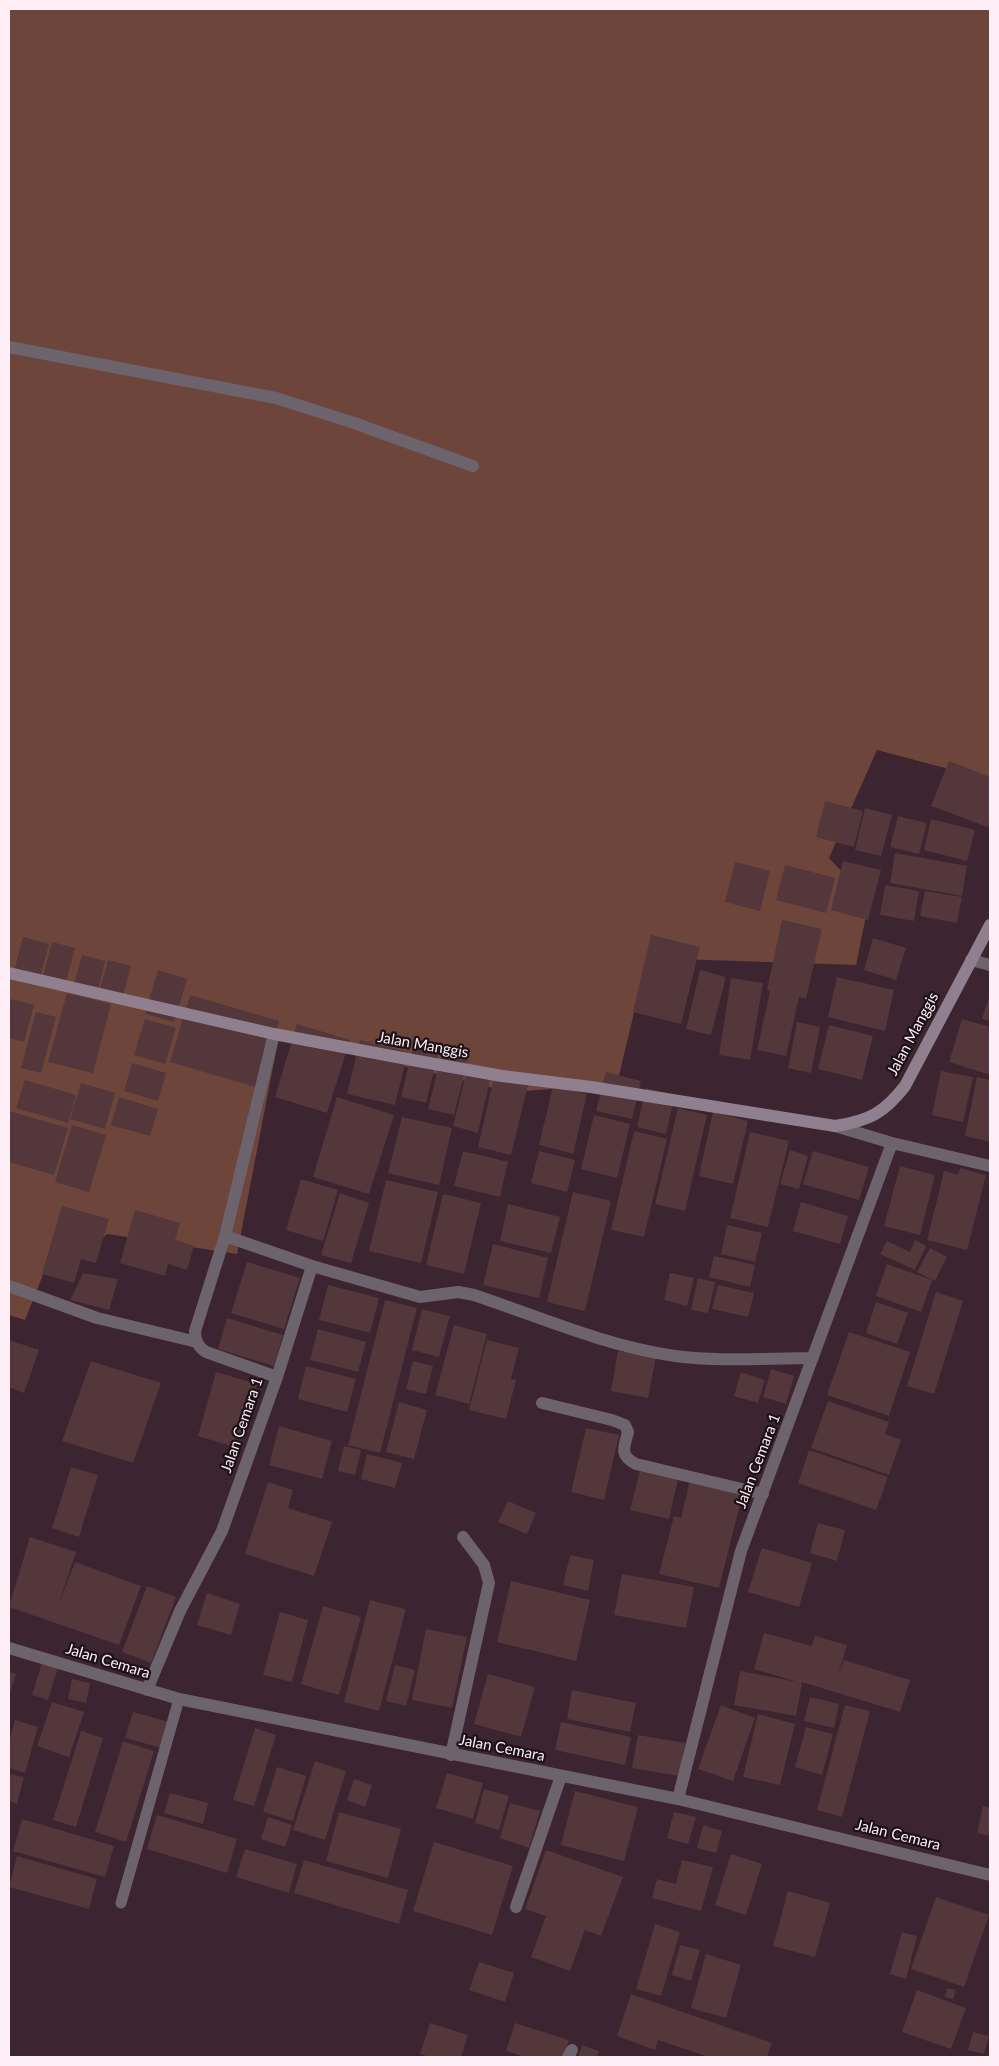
<!DOCTYPE html>
<style>
body{margin:0}
#map{position:relative;width:999px;height:2066px;overflow:hidden;background:#3c2430;font-family:Lato,sans-serif}
canvas{display:block}
.frame{position:absolute;inset:0;border:10px solid #fdeff5;pointer-events:none}
</style>
<div id="map">
<canvas width="999" height="2066"></canvas>
<div class="frame"></div>
</div>
<script>
const context = document.querySelector('canvas').getContext('2d');
context.lineJoin = 'round';
function fill(path, color) { context.fillStyle = color; context.fill(path, 'evenodd'); }
function strokePath(path, color, width, dash) { context.strokeStyle = color; context.lineWidth = width; context.lineCap = dash ? 'butt' : 'round'; context.setLineDash(dash || []); context.stroke(path); }
function drawText(font, color, halo, rows, align = 'center') {
  context.font = font + ' Lato,sans-serif'; context.lineWidth = 4.5; context.setLineDash([]); context.textBaseline = 'middle'; context.strokeStyle = halo; context.fillStyle = color; for (const [text, x, y, turn = 0] of rows) {
    context.save(); context.translate(x, y); context.rotate((+turn || 0) * Math.PI / 180); context.textAlign = isNaN(turn) ? turn : align; if (halo) context.strokeText(text, 0, 0); context.fillText(text, 0, 0); context.restore();
  }
}
const green = new Path2D(`
 M 9,9 L 990,9 L 990,780 L 877,750 L 829,858 L 869,901 L 856,965 L 647,958 L 617,1084 L 511,1092 L 279,1036 L 237,1254 L 107,1234 L 85,1256 L 50,1257 L 25,1320 L 9,1315 Z`);
const building = new Path2D(`
 M 949,761 L 990,777 L 990,828 L 931,806 Z
 M 825,801 L 863,811 L 854,847 L 816,837 Z
 M 865,808 L 892,815 L 881,856 L 855,850 Z
 M 898,816 L 927,823 L 919,854 L 890,847 Z
 M 931,819 L 975,830 L 967,861 L 924,850 Z
 M 895,853 L 967,866 L 962,896 L 890,883 Z
 M 843,861 L 881,870 L 868,920 L 831,910 Z
 M 735,862 L 770,871 L 760,911 L 725,902 Z
 M 785,865 L 835,878 L 826,913 L 776,900 Z
 M 885,885 L 919,891 L 914,921 L 880,915 Z
 M 925,891 L 962,897 L 957,923 L 920,916 Z
 M 782,920 L 822,929 L 806,999 L 799,997 L 786,1056 L 757,1050 L 770,991 L 767,990 Z
 M 651,935 L 700,947 L 681,1024 L 633,1012 Z
 M 23,937 L 49,944 L 39,982 L 13,975 Z
 M 873,938 L 906,948 L 896,980 L 864,970 Z
 M 52,942 L 75,948 L 66,982 L 43,976 Z
 M 82,955 L 105,961 L 98,990 L 74,984 Z
 M 108,960 L 131,966 L 122,999 L 99,992 Z
 M 158,970 L 187,979 L 174,1022 L 145,1014 Z
 M 700,970 L 726,977 L 711,1035 L 686,1029 Z
 M 837,977 L 894,990 L 885,1031 L 828,1017 Z
 M 731,978 L 763,983 L 750,1060 L 719,1055 Z
 M 67,993 L 111,1004 L 93,1073 L 48,1062 Z
 M 990,994 L 990,1021 L 982,1019 Z
 M 190,995 L 279,1021 L 259,1088 L 170,1062 Z
 M 10,999 L 34,1005 L 24,1042 L 9,1038 Z
 M 36,1012 L 56,1017 L 41,1073 L 21,1068 Z
 M 145,1019 L 176,1028 L 165,1064 L 134,1055 Z
 M 962,1019 L 990,1027 L 990,1075 L 949,1062 Z
 M 797,1022 L 820,1027 L 811,1073 L 788,1068 Z
 M 297,1024 L 350,1040 L 327,1113 L 275,1097 Z
 M 829,1025 L 873,1036 L 862,1080 L 818,1069 Z
 M 415,1039 L 440,1046 L 426,1103 L 401,1097 Z
 M 360,1040 L 408,1052 L 395,1105 L 347,1094 Z
 M 442,1053 L 468,1059 L 454,1115 L 428,1109 Z
 M 132,1063 L 166,1073 L 158,1101 L 124,1091 Z
 M 467,1070 L 491,1075 L 478,1133 L 453,1126 Z
 M 941,1071 L 973,1077 L 963,1122 L 932,1115 Z
 M 606,1072 L 641,1081 L 632,1119 L 596,1111 Z
 M 494,1077 L 528,1085 L 511,1155 L 478,1147 Z
 M 977,1077 L 990,1080 L 990,1142 L 965,1136 Z
 M 25,1080 L 76,1095 L 68,1123 L 16,1108 Z
 M 81,1083 L 115,1093 L 105,1129 L 70,1119 Z
 M 553,1086 L 587,1094 L 573,1154 L 539,1145 Z
 M 646,1088 L 675,1095 L 666,1134 L 637,1127 Z
 M 119,1097 L 158,1109 L 150,1136 L 111,1125 Z
 M 337,1097 L 394,1115 L 369,1194 L 313,1177 Z
 M 678,1108 L 707,1115 L 685,1211 L 655,1204 Z
 M 9,1111 L 68,1128 L 54,1175 L 9,1162 Z
 M 713,1112 L 748,1121 L 733,1184 L 699,1176 Z
 M 594,1115 L 630,1124 L 617,1178 L 581,1169 Z
 M 402,1117 L 452,1128 L 439,1185 L 388,1173 Z
 M 72,1125 L 106,1135 L 89,1192 L 55,1182 Z
 M 634,1131 L 667,1139 L 644,1237 L 611,1230 Z
 M 750,1132 L 789,1141 L 768,1227 L 730,1218 Z
 M 790,1150 L 808,1156 L 799,1189 L 780,1184 Z
 M 463,1151 L 508,1162 L 500,1197 L 454,1186 Z
 M 539,1151 L 575,1160 L 567,1192 L 531,1183 Z
 M 813,1151 L 869,1167 L 859,1200 L 803,1184 Z
 M 900,1166 L 935,1175 L 920,1235 L 884,1226 Z
 M 960,1168 L 986,1175 L 967,1250 L 927,1240 L 944,1171 L 958,1175 Z
 M 301,1179 L 338,1190 L 323,1241 L 286,1230 Z
 M 386,1180 L 438,1192 L 421,1263 L 369,1251 Z
 M 573,1192 L 611,1201 L 585,1311 L 547,1302 Z
 M 340,1193 L 369,1203 L 351,1263 L 321,1255 Z
 M 443,1194 L 481,1203 L 464,1274 L 426,1265 Z
 M 801,1202 L 848,1216 L 840,1244 L 793,1231 Z
 M 508,1204 L 560,1217 L 551,1253 L 500,1241 Z
 M 62,1206 L 109,1219 L 96,1263 L 81,1259 L 74,1283 L 42,1274 Z
 M 135,1210 L 180,1223 L 175,1240 L 194,1246 L 187,1270 L 168,1264 L 165,1276 L 120,1263 Z
 M 727,1225 L 762,1233 L 755,1262 L 721,1254 Z
 M 915,1240 L 926,1246 L 915,1270 L 880,1254 L 887,1241 L 910,1252 Z
 M 493,1244 L 548,1258 L 539,1298 L 483,1285 Z
 M 930,1248 L 947,1257 L 935,1281 L 917,1272 Z
 M 714,1256 L 755,1265 L 750,1287 L 709,1277 Z
 M 247,1262 L 300,1278 L 284,1329 L 231,1313 Z
 M 887,1264 L 932,1280 L 921,1312 L 876,1296 Z
 M 83,1273 L 118,1279 L 109,1310 L 70,1300 Z
 M 670,1273 L 694,1278 L 687,1306 L 664,1300 Z
 M 698,1278 L 715,1282 L 708,1313 L 691,1310 Z
 M 328,1285 L 379,1298 L 370,1333 L 319,1320 Z
 M 718,1285 L 754,1293 L 748,1317 L 712,1309 Z
 M 936,1292 L 963,1301 L 934,1394 L 907,1386 Z
 M 385,1300 L 417,1308 L 380,1453 L 348,1445 Z
 M 876,1302 L 908,1313 L 897,1344 L 866,1333 Z
 M 422,1309 L 450,1316 L 439,1357 L 412,1350 Z
 M 227,1318 L 283,1335 L 274,1366 L 218,1349 Z
 M 454,1325 L 487,1334 L 469,1404 L 435,1395 Z
 M 318,1329 L 366,1342 L 358,1372 L 310,1360 Z
 M 849,1332 L 910,1352 L 889,1416 L 827,1395 Z
 M 9,1340 L 39,1350 L 24,1393 L 9,1387 Z
 M 487,1340 L 519,1348 L 511,1379 L 516,1380 L 506,1419 L 469,1410 Z
 M 618,1351 L 656,1357 L 648,1398 L 611,1391 Z
 M 91,1361 L 161,1383 L 133,1463 L 62,1441 Z
 M 413,1361 L 433,1366 L 426,1394 L 406,1389 Z
 M 306,1366 L 356,1379 L 347,1412 L 298,1399 Z
 M 771,1369 L 794,1376 L 786,1404 L 763,1397 Z
 M 216,1372 L 257,1384 L 238,1448 L 198,1436 Z
 M 741,1372 L 765,1380 L 758,1403 L 734,1396 Z
 M 828,1401 L 889,1422 L 885,1434 L 901,1440 L 889,1475 L 811,1448 Z
 M 399,1402 L 427,1410 L 414,1459 L 386,1452 Z
 M 279,1426 L 332,1441 L 322,1479 L 269,1465 Z
 M 586,1428 L 619,1435 L 604,1500 L 571,1492 Z
 M 344,1446 L 361,1450 L 355,1475 L 338,1471 Z
 M 809,1450 L 888,1477 L 876,1510 L 798,1483 Z
 M 367,1454 L 402,1463 L 395,1488 L 361,1479 Z
 M 71,1467 L 98,1475 L 79,1537 L 52,1528 Z
 M 640,1470 L 678,1479 L 669,1519 L 630,1510 Z
 M 690,1480 L 743,1492 L 719,1588 L 659,1574 L 674,1516 L 681,1518 Z
 M 268,1482 L 293,1490 L 288,1508 L 332,1522 L 314,1576 L 245,1554 Z
 M 508,1501 L 536,1513 L 527,1534 L 498,1522 Z
 M 818,1523 L 845,1530 L 837,1561 L 810,1553 Z
 M 30,1537 L 76,1552 L 58,1606 L 75,1562 L 141,1586 L 119,1645 L 9,1607 Z
 M 762,1548 L 812,1563 L 799,1607 L 748,1592 Z
 M 570,1555 L 594,1560 L 588,1591 L 563,1585 Z
 M 622,1574 L 694,1587 L 686,1628 L 614,1615 Z
 M 511,1581 L 590,1600 L 576,1661 L 497,1642 Z
 M 147,1586 L 176,1597 L 151,1663 L 122,1652 Z
 M 207,1593 L 240,1604 L 231,1635 L 197,1625 Z
 M 370,1600 L 406,1609 L 379,1711 L 344,1702 Z
 M 323,1606 L 361,1617 L 339,1695 L 301,1684 Z
 M 280,1612 L 308,1620 L 292,1682 L 263,1675 Z
 M 426,1629 L 467,1637 L 452,1708 L 412,1700 Z
 M 764,1633 L 812,1646 L 815,1636 L 847,1645 L 838,1675 L 844,1660 L 910,1680 L 900,1712 L 802,1682 L 796,1716 L 734,1705 L 740,1671 L 798,1682 L 754,1669 Z
 M 42,1663 L 58,1667 L 48,1700 L 32,1695 Z
 M 395,1665 L 415,1670 L 406,1706 L 386,1701 Z
 M 9,1672 L 16,1674 L 9,1696 Z
 M 488,1674 L 535,1687 L 521,1737 L 474,1724 Z
 M 72,1679 L 90,1683 L 86,1703 L 68,1699 Z
 M 572,1690 L 636,1703 L 630,1732 L 567,1719 Z
 M 810,1697 L 839,1704 L 834,1728 L 804,1721 Z
 M 52,1702 L 84,1712 L 69,1757 L 37,1746 Z
 M 721,1705 L 755,1718 L 733,1781 L 698,1769 Z
 M 845,1705 L 870,1711 L 842,1817 L 817,1810 Z
 M 133,1712 L 169,1722 L 161,1748 L 125,1738 Z
 M 758,1714 L 795,1724 L 780,1785 L 743,1777 Z
 M 15,1720 L 38,1727 L 25,1773 L 9,1768 L 9,1742 Z
 M 561,1722 L 631,1737 L 625,1765 L 555,1750 Z
 M 806,1727 L 833,1734 L 822,1775 L 795,1767 Z
 M 255,1728 L 276,1735 L 254,1806 L 233,1800 Z
 M 81,1731 L 103,1738 L 76,1827 L 53,1820 Z
 M 638,1735 L 685,1743 L 679,1776 L 632,1768 Z
 M 123,1741 L 154,1751 L 126,1842 L 95,1832 Z
 M 315,1761 L 346,1771 L 325,1840 L 293,1830 Z
 M 277,1767 L 306,1776 L 293,1821 L 263,1812 Z
 M 447,1773 L 483,1783 L 473,1819 L 436,1808 Z
 M 9,1774 L 24,1777 L 17,1804 L 9,1801 Z
 M 354,1779 L 372,1785 L 365,1807 L 347,1800 Z
 M 484,1789 L 509,1796 L 499,1830 L 475,1823 Z
 M 575,1791 L 638,1807 L 624,1861 L 561,1845 Z
 M 170,1793 L 208,1803 L 203,1824 L 164,1813 Z
 M 510,1803 L 540,1811 L 529,1848 L 500,1838 Z
 M 983,1806 L 990,1808 L 990,1836 L 977,1833 Z
 M 339,1812 L 401,1829 L 388,1878 L 326,1861 Z
 M 674,1812 L 696,1817 L 688,1844 L 667,1838 Z
 M 157,1815 L 237,1839 L 227,1873 L 147,1849 Z
 M 268,1817 L 292,1825 L 285,1847 L 261,1839 Z
 M 22,1819 L 114,1846 L 105,1877 L 13,1851 Z
 M 703,1825 L 722,1831 L 716,1853 L 697,1848 Z
 M 434,1842 L 513,1866 L 492,1935 L 413,1911 Z
 M 245,1849 L 297,1864 L 289,1893 L 236,1877 Z
 M 546,1850 L 623,1877 L 601,1936 L 585,1930 L 570,1971 L 531,1957 L 546,1916 L 525,1909 Z
 M 731,1854 L 762,1864 L 746,1915 L 715,1905 Z
 M 17,1856 L 97,1879 L 89,1909 L 9,1887 Z
 M 304,1860 L 408,1890 L 399,1924 L 294,1893 Z
 M 682,1860 L 713,1867 L 701,1911 L 652,1898 L 657,1879 L 676,1884 Z
 M 788,1891 L 830,1903 L 815,1957 L 773,1946 Z
 M 936,1897 L 989,1915 L 964,1987 L 911,1969 Z
 M 655,1924 L 680,1932 L 661,1996 L 636,1989 Z
 M 902,1932 L 917,1936 L 906,1979 L 890,1974 Z
 M 680,1945 L 700,1950 L 691,1981 L 672,1975 Z
 M 706,1954 L 741,1965 L 726,2018 L 691,2008 Z
 M 479,1962 L 514,1973 L 505,2002 L 469,1990 Z
 M 947,1988 L 956,1990 L 953,1999 L 945,1997 Z
 M 917,1990 L 966,2008 L 951,2049 L 902,2032 Z
 M 631,1994 L 772,2043 L 767,2057 L 709,2057 L 658,2040 L 655,2050 L 617,2036 Z
 M 430,2023 L 468,2035 L 461,2057 L 430,2057 L 420,2054 Z
 M 515,2023 L 569,2040 L 563,2057 L 525,2057 L 506,2051 Z
 M 973,2032 L 989,2036 L 984,2054 L 968,2050 Z
 M 582,2045 L 599,2051 L 597,2057 L 578,2057 Z`);
const lane = new Path2D(`
 M 121,1903 L 179,1699`);
const street = new Path2D(`
 M 9,347 L 276,398 L 354,423 L 473,466
 M 971,960 L 990,965
 M 835,1126 L 892,1143 L 990,1166
 M 225,1236 L 312,1266
 M 9,1286 L 97,1318 L 197,1342
 M 277,1377 L 312,1266 L 420,1297 L 458,1292 L 474,1295 C 540,1317 605,1346 675,1356 C 720,1362 767,1358 813,1358
 M 542,1403 L 612,1420 L 625,1425 L 628,1432 C 624,1448 619,1455 636,1464 L 763,1494
 M 9,1648 L 179,1699 L 678,1799 L 990,1875
 M 147,1690 L 180,1611 L 222,1531 L 277,1377 L 206,1352 C 198,1347 195,1341 195,1331 L 225,1236 L 274,1034
 M 451,1755 L 489,1583 L 484,1565 L 463,1537
 M 678,1799 L 741,1551 L 892,1143
 M 516,1907 L 561,1776
 M 568,2057 L 572,2050`);
const secondary = new Path2D(`
 M 9,973 L 274,1034 L 418,1061 L 502,1076 L 591,1087 L 835,1126 C 869,1121 884,1113 905,1086 L 990,925`);
const streetNames = [
 ["Jalan Manggis",913,1034,-62],
 ["Jalan Manggis",423,1045,10],
 ["Jalan Cemara 1",242,1425,-71],
 ["Jalan Cemara 1",758,1461,-69],
 ["Jalan Cemara",108,1661,17],
 ["Jalan Cemara",502,1748,11],
 ["Jalan Cemara",898,1835,14]
];
fill(green, '#6d453b');
fill(building, '#53373a');
strokePath(lane, '#6c636c', 11);
strokePath(street, '#6c636c', 12);
strokePath(secondary, '#90808f', 12);
drawText('15px', '#fdeff5', '#1c1116', streetNames);
</script>
